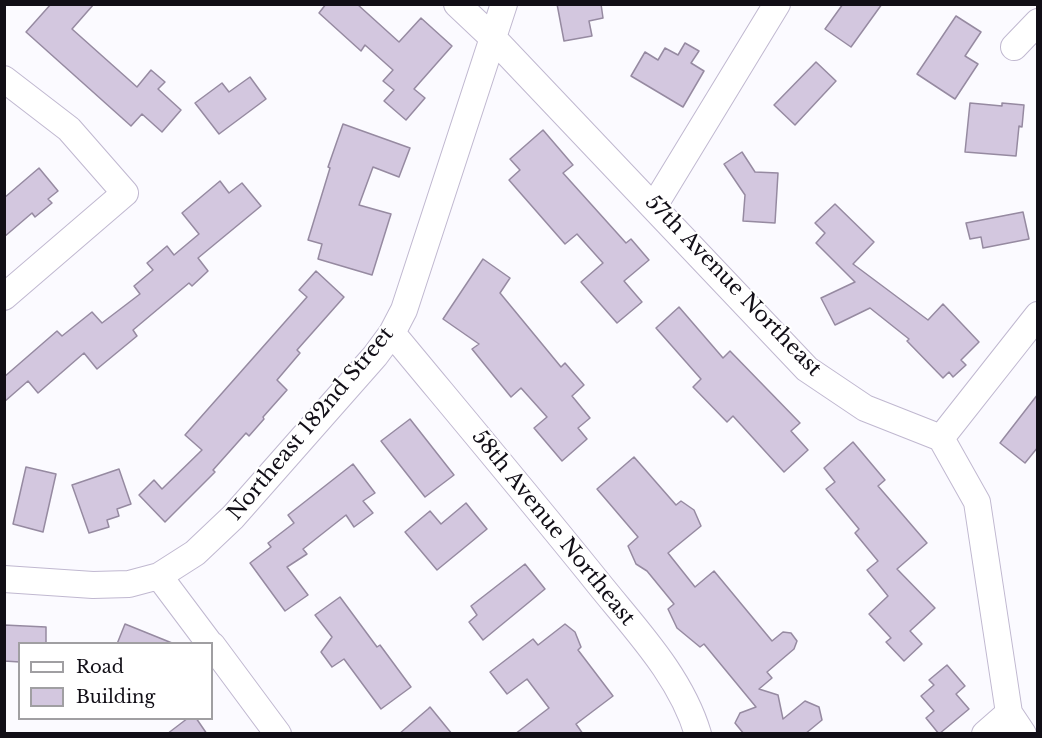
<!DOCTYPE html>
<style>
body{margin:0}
#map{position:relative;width:1042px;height:738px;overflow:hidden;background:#fbfaff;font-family:"Libre Baskerville",serif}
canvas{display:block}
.frame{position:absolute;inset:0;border:6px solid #110e16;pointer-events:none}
.legend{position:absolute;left:18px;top:642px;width:195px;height:78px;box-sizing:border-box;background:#fff;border:2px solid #a09fa2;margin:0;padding:8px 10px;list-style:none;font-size:18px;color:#110e16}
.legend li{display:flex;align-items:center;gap:12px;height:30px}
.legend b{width:30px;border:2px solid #a09fa2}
</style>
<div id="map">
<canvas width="1042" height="738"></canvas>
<div class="frame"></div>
<ul class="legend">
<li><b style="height:8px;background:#fff"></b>Road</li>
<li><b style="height:16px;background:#d3c7df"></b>Building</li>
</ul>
</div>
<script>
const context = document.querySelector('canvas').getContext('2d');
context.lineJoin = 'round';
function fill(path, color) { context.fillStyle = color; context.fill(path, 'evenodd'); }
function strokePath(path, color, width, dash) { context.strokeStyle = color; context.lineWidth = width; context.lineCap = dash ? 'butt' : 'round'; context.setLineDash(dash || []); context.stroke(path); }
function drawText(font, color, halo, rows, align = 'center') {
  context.font = font + ' "Libre Baskerville",serif'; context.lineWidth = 4.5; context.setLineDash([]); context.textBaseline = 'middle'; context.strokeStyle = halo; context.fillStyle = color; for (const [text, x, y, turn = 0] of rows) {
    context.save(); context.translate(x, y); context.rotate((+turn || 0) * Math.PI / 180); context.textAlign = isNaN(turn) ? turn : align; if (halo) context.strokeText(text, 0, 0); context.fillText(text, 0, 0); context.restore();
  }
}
const building = new Path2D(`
 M 51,4 L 94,4 L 72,29 L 137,87 L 151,70 L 165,82 L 158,89 L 181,110 L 162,132 L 142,114 L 131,126 L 26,32 Z
 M 326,4 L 357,4 L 399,42 L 421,18 L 452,46 L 414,89 L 425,98 L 406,120 L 384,101 L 394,90 L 383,81 L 393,70 L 365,45 L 361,51 L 319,13 Z
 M 557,4 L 601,4 L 603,18 L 589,21 L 592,36 L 564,41 Z
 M 843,4 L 882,4 L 851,47 L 825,29 Z
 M 956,16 L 981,32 L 965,56 L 978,64 L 955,99 L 917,74 Z
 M 685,43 L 699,51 L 691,63 L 704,71 L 683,107 L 631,76 L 645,52 L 658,60 L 665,48 L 678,55 Z
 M 816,62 L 836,81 L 795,125 L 774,105 Z
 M 250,77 L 266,99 L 219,134 L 195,103 L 222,83 L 229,92 Z
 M 970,103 L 1002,106 L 1002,103 L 1024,105 L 1022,127 L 1019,126 L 1016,156 L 965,152 Z
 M 343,124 L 410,148 L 399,177 L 373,167 L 359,205 L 391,214 L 372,275 L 318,259 L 322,244 L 308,240 L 330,168 L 328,167 Z
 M 543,130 L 573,165 L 563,173 L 626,243 L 631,239 L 649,260 L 624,281 L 642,302 L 617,323 L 581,282 L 603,263 L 577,234 L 565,244 L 509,180 L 520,170 L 510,159 Z
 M 742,152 L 755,172 L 778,173 L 775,223 L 743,221 L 745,195 L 724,164 Z
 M 39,168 L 58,191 L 48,199 L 52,203 L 35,217 L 32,213 L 4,237 L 4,198 Z
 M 220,181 L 229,193 L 242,183 L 261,206 L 198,258 L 208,271 L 192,286 L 189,283 L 133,330 L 137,336 L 97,369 L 84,353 L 38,393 L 28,381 L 4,402 L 4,377 L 57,331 L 62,336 L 92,312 L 102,323 L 140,294 L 134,286 L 153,270 L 147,263 L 167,246 L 174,255 L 199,234 L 182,213 Z
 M 835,204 L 874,242 L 853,264 L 928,320 L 943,304 L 979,342 L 961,360 L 966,365 L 953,377 L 949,372 L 943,378 L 907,341 L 909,339 L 870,308 L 835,325 L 821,298 L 855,282 L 816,243 L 825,233 L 815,223 Z
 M 1023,212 L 1029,239 L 983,248 L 981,237 L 970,239 L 966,223 Z
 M 483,259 L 510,278 L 500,293 L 561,367 L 565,363 L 584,385 L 572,396 L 590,418 L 578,428 L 587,439 L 562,461 L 534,428 L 547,417 L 521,388 L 511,397 L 472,349 L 479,344 L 443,319 Z
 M 316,271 L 344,297 L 297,350 L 300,353 L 277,380 L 287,390 L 263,417 L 264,419 L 249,436 L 246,433 L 213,470 L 215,472 L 165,522 L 139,495 L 154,480 L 162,489 L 202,450 L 185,435 L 307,297 L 299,290 Z
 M 679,307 L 723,358 L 730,351 L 800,423 L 791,431 L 808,450 L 784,472 L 733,416 L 727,422 L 693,387 L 701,379 L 656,328 Z
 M 1038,394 L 1038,447 L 1025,463 L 1000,443 Z
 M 410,419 L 454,475 L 425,497 L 381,441 Z
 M 853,442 L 885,480 L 878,486 L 927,543 L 897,569 L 935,608 L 910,631 L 922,644 L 904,661 L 886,642 L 891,638 L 869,614 L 888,596 L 867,570 L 878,561 L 855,533 L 859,529 L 826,489 L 835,482 L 824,468 Z
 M 634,457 L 676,505 L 681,501 L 694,510 L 701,526 L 668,553 L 695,587 L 714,571 L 772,641 L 783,632 L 791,633 L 797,641 L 794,649 L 767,672 L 772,678 L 759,689 L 778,695 L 783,719 L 805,701 L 819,707 L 822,720 L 805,734 L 744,734 L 735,723 L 740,713 L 756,707 L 704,644 L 700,647 L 677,628 L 668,609 L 674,604 L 647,571 L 636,564 L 628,546 L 638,537 L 597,489 Z
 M 353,464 L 375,493 L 363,501 L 373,513 L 354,527 L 346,515 L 303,549 L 307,554 L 287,567 L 308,595 L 285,611 L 250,563 L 271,547 L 268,543 L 294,523 L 288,515 Z
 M 26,467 L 56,474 L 43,532 L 13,524 Z
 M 119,469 L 131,504 L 117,509 L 119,516 L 107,520 L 109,527 L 89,533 L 72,485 Z
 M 466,503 L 487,529 L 437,570 L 405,532 L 430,511 L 441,524 Z
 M 525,564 L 545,589 L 483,640 L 469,622 L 477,615 L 471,606 Z
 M 340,597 L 377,647 L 380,645 L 411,687 L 381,709 L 344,659 L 332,667 L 321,652 L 332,637 L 315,615 Z
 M 125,624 L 172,643 L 171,644 L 117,644 Z
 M 565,624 L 575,632 L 581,647 L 578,650 L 613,696 L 576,724 L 583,734 L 515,734 L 549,708 L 527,679 L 507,694 L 490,672 L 533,639 L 538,645 Z
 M 4,625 L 46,627 L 46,644 L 20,644 L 20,662 L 4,661 Z
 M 947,665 L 965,686 L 956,694 L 969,709 L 939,734 L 926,718 L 934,711 L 921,696 L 934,685 L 929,680 Z
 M 430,707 L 452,734 L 399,734 L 428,709 Z
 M 188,718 L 196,718 L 207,734 L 167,734 Z`);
const minor = new Path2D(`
 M 457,4 L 493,38 L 807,369 L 865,408 L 941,438 L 977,502 L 1009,713 L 1023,734
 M 1014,47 L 1038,22
 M 4,79 L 69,129 L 125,193 L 4,297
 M 654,206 L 777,4
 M 392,333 C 460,415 528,496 595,579 C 633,627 680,674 698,734
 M 941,438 L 1038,315
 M 159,576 L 210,644
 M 4,579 L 93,585 L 129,584 L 159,576 L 195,553 L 233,517 L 375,356 L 392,333 L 404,310 L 504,4
 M 212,645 L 278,734
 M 985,734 L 1009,713`);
const streetNames = [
 ["57th Avenue Northeast",733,286,46],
 ["Northeast 182nd Street",311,424,-50],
 ["58th Avenue Northeast",553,528,51]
];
fill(building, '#d3c7df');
strokePath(building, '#968aa1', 1.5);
strokePath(minor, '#c0b8d0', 28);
strokePath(minor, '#fff', 26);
drawText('21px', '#110e16', '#fff', streetNames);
</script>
